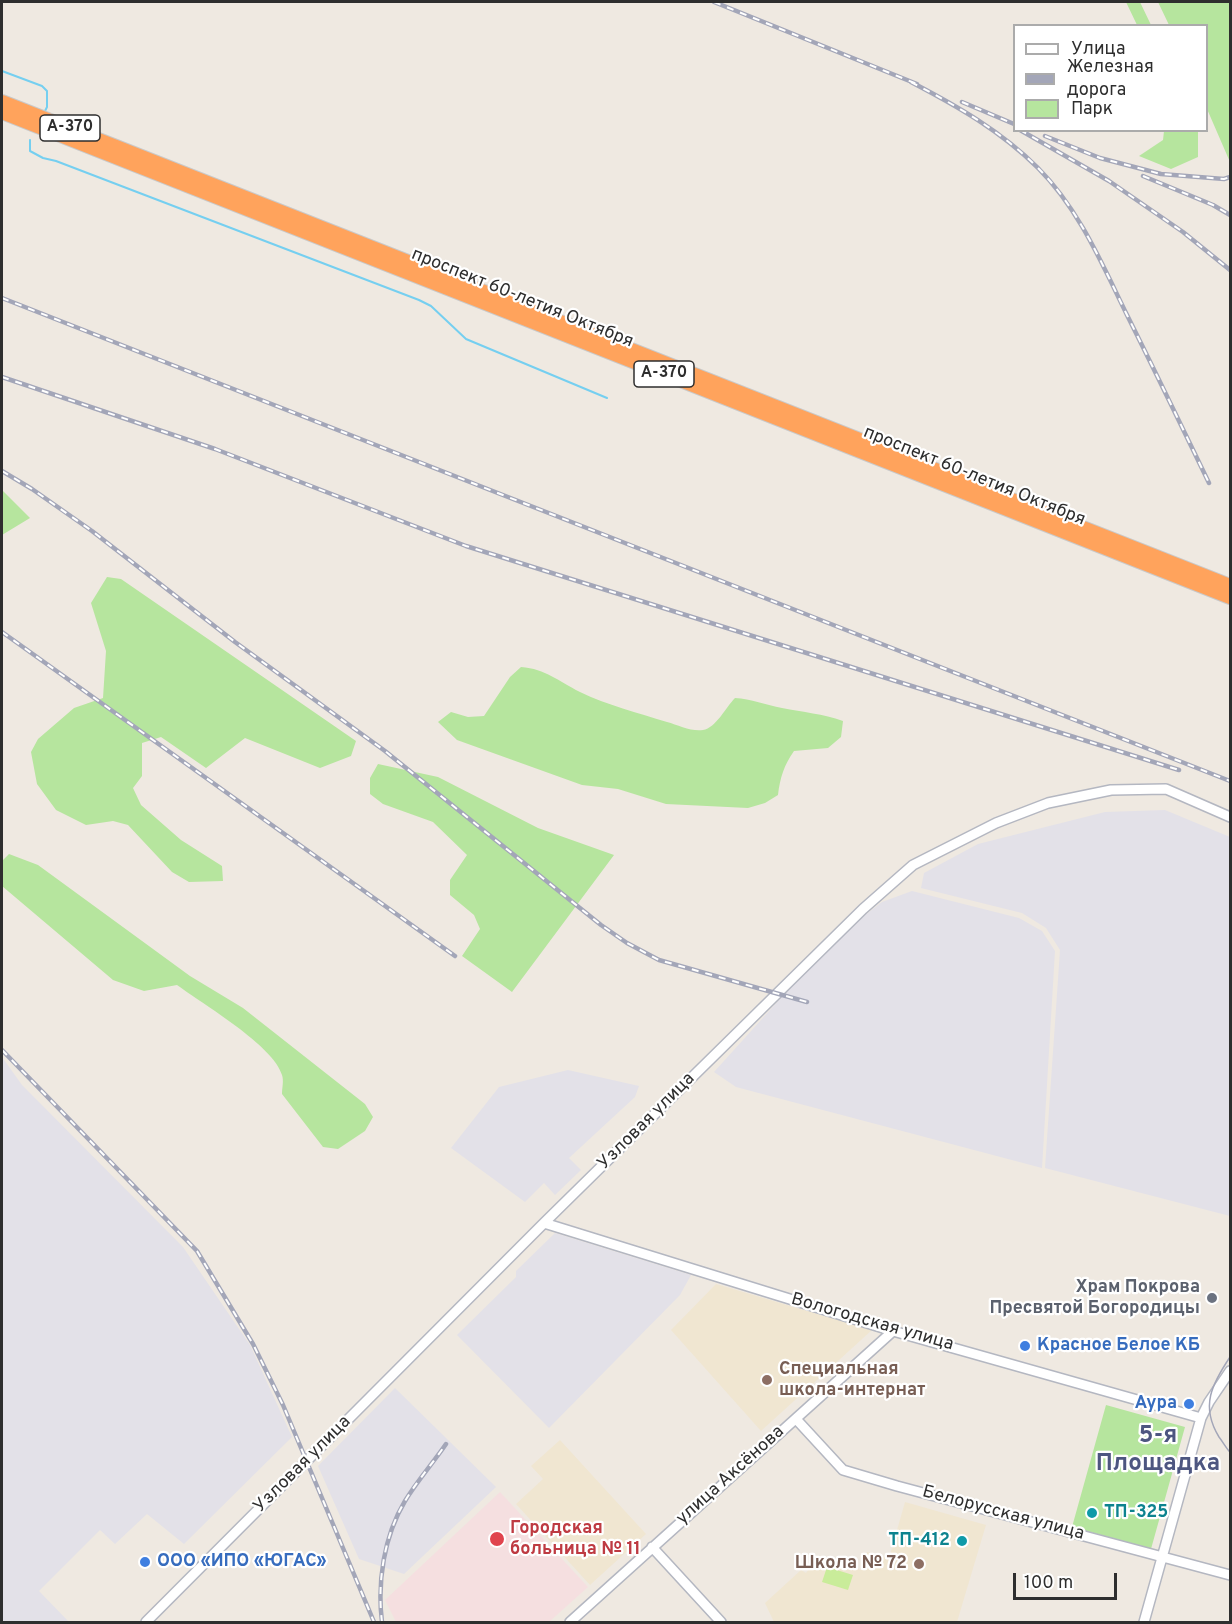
<!DOCTYPE html>
<meta charset="utf-8">
<style>
body{margin:0}
#map{position:relative;width:1232px;height:1624px;overflow:hidden;background:#efe9e1;font-family:Overpass,sans-serif}
canvas{display:block}
.frame{position:absolute;inset:0;border:3px solid #2e2e2e;pointer-events:none}
.legend{position:absolute;left:1013px;top:24px;width:195px;height:108px;box-sizing:border-box;background:#fff;border:2px solid #ababab;margin:0;padding:8px 10px;list-style:none;font-size:18px;color:#2e2e2e}
.legend li{display:flex;align-items:center;gap:12px;height:30px}
.legend b{width:30px;border:2px solid #ababab}
.scale{position:absolute;left:1013px;top:1573px;width:104px;height:27px;box-sizing:border-box;border:3px solid #2e2e2e;border-top:0;padding-left:8px;font-size:18px;line-height:21px;white-space:nowrap;color:#2e2e2e;-webkit-text-stroke:4px #fff;paint-order:stroke}
</style>
<div id="map">
<canvas width="1232" height="1624"></canvas>
<div class="frame"></div>
<ul class="legend">
<li><b style="height:8px;background:#fff"></b>Улица</li>
<li><b style="height:8px;background:#a3a6b8"></b>Железная дорога</li>
<li><b style="height:16px;background:#b6e59e"></b>Парк</li>
</ul>
<div class="scale">100 m</div>
</div>
<script>
const context = document.querySelector('canvas').getContext('2d');
context.lineJoin = 'round';
function fill(path, color) { context.fillStyle = color; context.fill(path, 'evenodd'); }
function strokePath(path, color, width, dash) { context.strokeStyle = color; context.lineWidth = width; context.lineCap = dash ? 'butt' : 'round'; context.setLineDash(dash || []); context.stroke(path); }
function drawText(font, color, halo, rows, align = 'center') {
  context.font = font + ' Overpass,sans-serif'; context.lineWidth = 4.5; context.setLineDash([]); context.textBaseline = 'middle'; context.strokeStyle = halo; context.fillStyle = color; for (const [text, x, y, turn = 0] of rows) {
    context.save(); context.translate(x, y); context.rotate((+turn || 0) * Math.PI / 180); context.textAlign = isNaN(turn) ? turn : align; if (halo) context.strokeText(text, 0, 0); context.fillText(text, 0, 0); context.restore();
  }
}
const industrial = new Path2D(`
 M 1165,810 L 1230,837 L 1230,1216 L 1045,1168 L 1060,950 L 1046,928 L 1022,913 L 921,888 L 924,873 L 978,844 L 1105,812 Z
 M 912,891 L 1019,918 L 1042,931 L 1055,951 L 1042,1168 L 736,1087 L 714,1072 L 789,989 L 851,926 L 882,902 Z
 M 2,1057 L 22,1085 L 183,1247 L 250,1345 L 292,1437 L 184,1544 L 147,1514 L 115,1544 L 100,1530 L 39,1591 L 69,1622 L 2,1622 Z
 M 568,1070 L 639,1086 L 635,1097 L 569,1158 L 581,1170 L 555,1195 L 544,1183 L 525,1202 L 451,1148 L 499,1087 Z
 M 555,1233 L 691,1275 L 680,1295 L 549,1428 L 457,1335 L 516,1277 L 516,1271 Z
 M 395,1388 L 496,1487 L 404,1574 L 359,1559 L 318,1466 Z`);
const education = new Path2D(`
 M 716,1284 L 872,1330 L 761,1431 L 671,1330 Z
 M 560,1440 L 646,1534 L 590,1585 L 516,1504 L 543,1479 L 531,1466 Z
 M 905,1502 L 986,1525 L 957,1622 L 774,1622 L 765,1603 L 801,1570 L 806,1573 L 818,1556 L 861,1570 L 867,1552 L 889,1558 Z`);
const medical = new Path2D(`
 M 500,1492 L 588,1587 L 549,1622 L 396,1622 L 385,1600 Z`);
const green = new Path2D(`
 M 1126,2 L 1140,2 L 1151,25 L 1137,25 Z
 M 1158,2 L 1230,2 L 1230,162 L 1207,109 L 1206,26 L 1169,25 Z
 M 1164,131 L 1198,131 L 1198,157 L 1171,169 L 1139,156 L 1163,140 Z
 M 2,490 L 30,518 L 2,535 Z
 M 107,577 L 121,579 L 356,741 L 351,756 L 320,768 L 245,738 L 206,768 L 161,737 L 142,743 L 142,776 L 133,788 L 141,805 L 181,840 L 222,866 L 223,881 L 189,882 L 172,872 L 128,825 L 113,821 L 86,825 L 56,810 L 37,784 L 31,752 L 38,739 L 74,708 L 103,698 L 106,651 L 91,603 Z
 M 521,667 C 546,669 558,681 580,692 C 607,705 638,713 667,722 C 678,725 692,732 703,730 C 716,728 726,707 735,698 C 751,699 766,705 782,708 C 803,712 823,714 843,721 L 841,737 L 828,748 L 794,751 C 784,765 780,778 778,795 L 765,803 L 748,808 L 666,804 L 618,789 L 582,785 L 457,740 L 438,722 L 451,712 L 468,717 L 484,716 L 510,677 Z
 M 378,764 L 438,777 L 538,828 L 614,855 L 512,992 L 462,956 L 480,929 L 474,915 L 450,895 L 450,880 L 467,855 L 433,822 L 383,804 L 370,794 L 370,778 Z
 M 9,854 L 38,865 L 190,976 L 243,1008 L 365,1104 L 373,1117 L 365,1131 L 338,1149 L 323,1147 L 282,1094 C 282,1088 284,1081 282,1075 C 274,1046 203,1004 177,985 L 144,991 L 113,980 L 2,886 L 2,861 Z
 M 1106,1405 L 1185,1427 L 1151,1549 L 1072,1527 Z`);
const pitch = new Path2D(`
 M 827,1567 L 853,1575 L 848,1590 L 822,1582 Z`);
const stream = new Path2D(`
 M 2,71 L 42,86 L 47,91 L 47,107 L 45,111
 M 30,140 L 30,151 L 43,158 L 56,161 L 419,300 L 431,306 L 466,339 L 607,398`);
const minor = new Path2D(`
 M 544,1223 L 893,1331 L 1201,1418
 M 796,1419 L 843,1470 L 897,1486 L 1230,1575
 M 652,1547 L 721,1622
 M 146,1622 L 544,1223 L 863,909 L 913,865 L 996,823 L 1048,803 L 1111,790 L 1166,789 L 1230,817
 M 570,1622 L 893,1331
 M 1144,1622 L 1201,1418 L 1209,1402 L 1230,1371`);
const highway = new Path2D(`
 M 2,102 L 1230,586
 M 2,112 L 1230,597`);
const tram = new Path2D(`
 M 1230,1357 C 1212,1384 1200,1406 1219,1437 C 1223,1442 1226,1448 1230,1452`);
const rail = new Path2D(`
 M 714,2 L 917,84
 M 911,82 C 957,106 1001,131 1038,168 C 1079,209 1102,264 1127,315 C 1155,371 1182,427 1209,483
 M 962,102 L 1014,124
 M 1020,130 L 1109,181 L 1183,232 L 1230,270
 M 1045,136 L 1100,158 L 1161,174 L 1224,179 L 1230,177
 M 1143,176 L 1213,205 L 1230,215
 M 2,298 L 1230,781
 M 2,377 L 215,449 L 466,546 L 1179,770
 M 2,471 L 32,489 L 92,531 L 235,642 L 385,751 L 601,925 L 627,943 L 659,960 L 807,1002
 M 2,632 L 455,956
 M 2,1050 L 197,1251 L 253,1344 L 283,1405 L 374,1622
 M 382,1622 C 377,1582 384,1536 405,1501 C 417,1481 433,1463 446,1444`);
const markers = [
 [1212,1298,6,"#6b7280"],
 [1025,1346,6,"#3f7fe0"],
 [767,1380,6,"#8d6e63"],
 [1189,1404,6,"#3f7fe0"],
 [1092,1513,6,"#0f9aa8"],
 [497,1539,8,"#e0444e"],
 [962,1541,6,"#0f9aa8"],
 [145,1562,6,"#3f7fe0"],
 [919,1564,6,"#8d6e63"]
];
const shields = [
 [70,128,60],
 [664,374,60]
];
const shieldNames = [
 ["А-370",70,128],
 ["А-370",664,374]
];
const streetNames = [
 ["проспект 60-летия Октября",522,299,22],
 ["проспект 60-летия Октября",974,477,22],
 ["Узловая улица",647,1122,-45],
 ["Вологодская улица",872,1323,16],
 ["Узловая улица",303,1465,-45],
 ["улица Аксёнова",731,1476,-42],
 ["Белорусская улица",1003,1514,15]
];
const worshipNames = [
 ["Храм Покрова",1200,1288],
 ["Пресвятой Богородицы",1200,1309]
];
const shopNames = [
 ["Красное Белое КБ",1037,1346],
 ["Аура",1177,1404,"right"],
 ["ООО «ИПО «ЮГАС»",157,1562]
];
const educationNames = [
 ["Специальная",779,1370],
 ["школа-интернат",779,1391],
 ["Школа № 72",907,1564,"right"]
];
const cultureNames = [
 ["ТП-325",1104,1513],
 ["ТП-412",950,1541,"right"]
];
const healthNames = [
 ["Городская",510,1529],
 ["больница № 11",510,1550]
];
const districtNames = [
 ["5-я",1158,1437],
 ["Площадка",1158,1465]
];
fill(industrial, '#e3e1e8');
fill(education, '#f0e6d1');
fill(medical, '#f5dfe0');
fill(green, '#b6e59e');
fill(pitch, '#c9ec9a');
strokePath(stream, '#75cff0', 2);
strokePath(minor, '#b4b7c1', 12);
strokePath(highway, '#c9c9c9', 16);
strokePath(minor, '#fff', 9);
strokePath(highway, '#ffa35c', 14);
strokePath(tram, '#a3a6b8', 1.5);
strokePath(rail, '#a3a6b8', 4.5);
strokePath(rail, '#fff', 2, [7]);
for (const [x, y, r, color] of markers) { const dot = new Path2D(); dot.arc(x, y, r, 0, 2 * Math.PI); context.fillStyle = color; context.fill(dot); strokePath(dot, '#fff', 2); }
for (const [x, y, w] of shields) { const box = new Path2D(); box.roundRect(x - w / 2, y - 13, w, 26, 4.5); context.fillStyle = '#fff'; context.fill(box); strokePath(box, '#2e2e2e', 1.5); }
drawText('bold 16px', '#2e2e2e', null, shieldNames);
drawText('18px', '#2e2e2e', '#fff', streetNames);
drawText('bold 18px', '#5b616d', '#fff', worshipNames, 'right');
drawText('bold 18px', '#366cbe', '#fff', shopNames, 'left');
drawText('bold 18px', '#785e54', '#fff', educationNames, 'left');
drawText('bold 18px', '#0d838f', '#fff', cultureNames, 'left');
drawText('bold 18px', '#be3a42', '#fff', healthNames, 'left');
drawText('bold 24px', '#4d5680', '#fff', districtNames);
</script>
